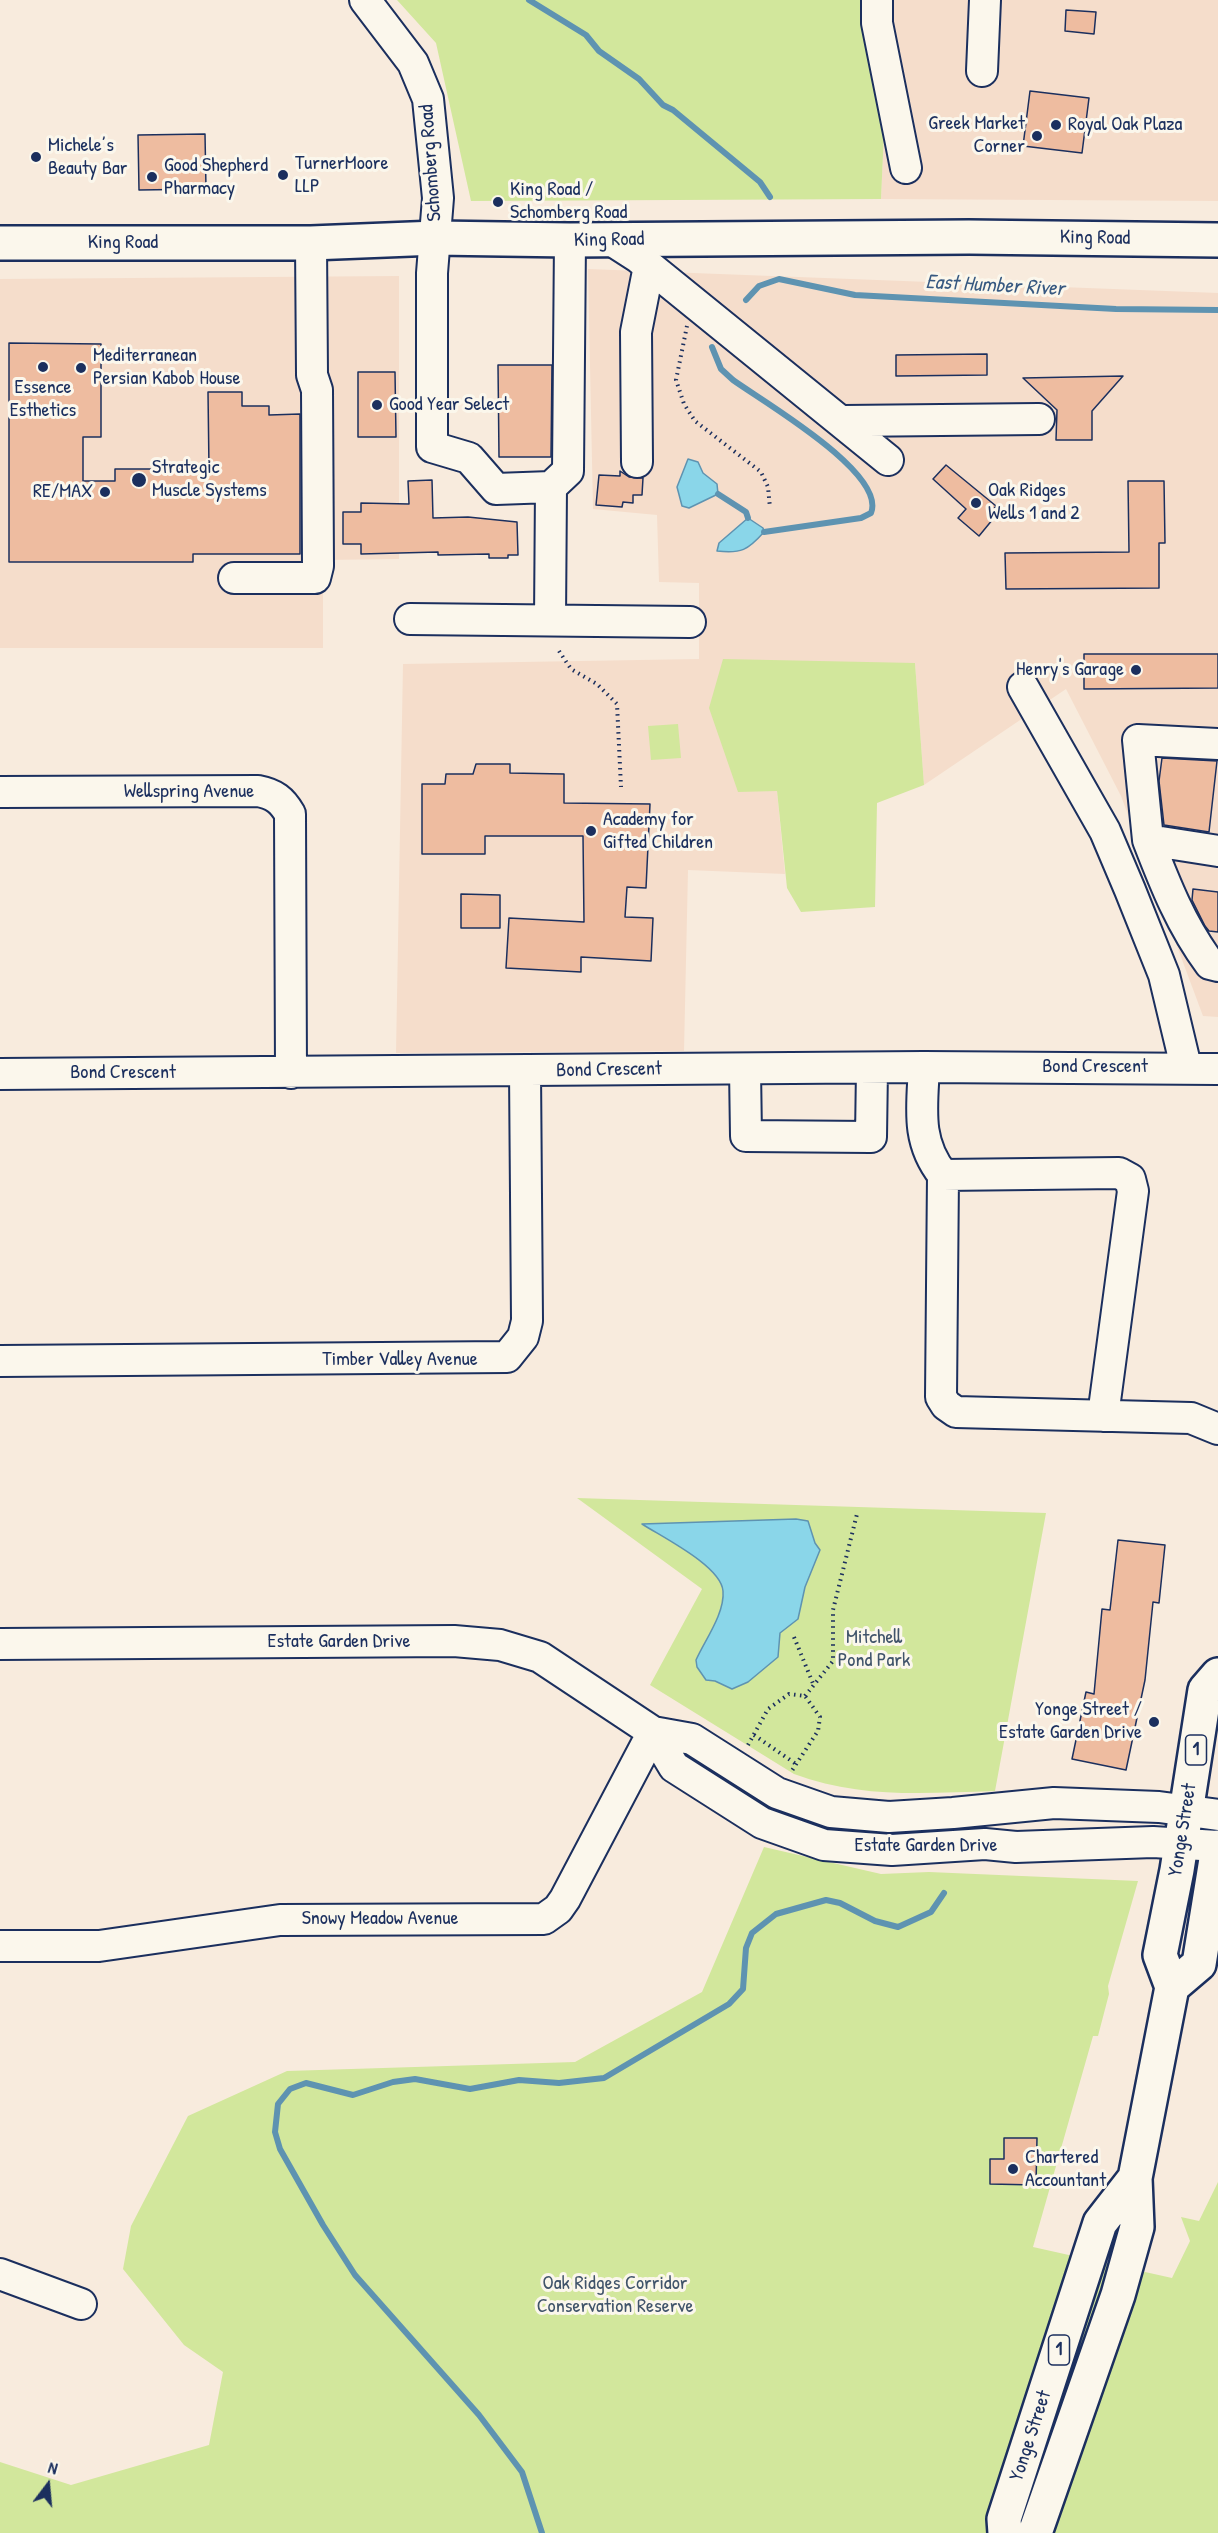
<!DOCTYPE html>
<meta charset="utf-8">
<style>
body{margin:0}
#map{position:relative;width:1218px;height:2533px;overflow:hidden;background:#f8ebdd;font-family:"Patrick Hand",sans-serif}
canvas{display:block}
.north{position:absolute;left:18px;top:2455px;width:60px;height:60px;-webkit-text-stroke:4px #fbf7ec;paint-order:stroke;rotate:16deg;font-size:16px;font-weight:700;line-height:24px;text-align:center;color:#1b2f5e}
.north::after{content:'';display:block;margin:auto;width:21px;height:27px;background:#1b2f5e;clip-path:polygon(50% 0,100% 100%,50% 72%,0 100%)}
</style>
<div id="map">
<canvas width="1218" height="2533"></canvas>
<div class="north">N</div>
</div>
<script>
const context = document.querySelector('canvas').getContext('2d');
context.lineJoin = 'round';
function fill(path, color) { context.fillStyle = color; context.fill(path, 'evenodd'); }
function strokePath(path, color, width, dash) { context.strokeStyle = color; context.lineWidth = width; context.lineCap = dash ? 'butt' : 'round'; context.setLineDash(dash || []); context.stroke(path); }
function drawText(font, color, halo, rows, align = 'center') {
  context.font = font + ' "Patrick Hand",sans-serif'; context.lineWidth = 6; context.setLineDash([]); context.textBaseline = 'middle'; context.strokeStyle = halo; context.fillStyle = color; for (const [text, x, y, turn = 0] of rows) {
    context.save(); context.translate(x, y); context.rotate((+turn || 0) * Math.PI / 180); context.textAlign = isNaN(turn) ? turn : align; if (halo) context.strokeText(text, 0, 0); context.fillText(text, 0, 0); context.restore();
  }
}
const built = new Path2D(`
 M 890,0 L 1218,0 L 1218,201 L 881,199 Z
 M 588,269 L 1218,293 L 1218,1017 L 1203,1016 L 1121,796 L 1066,689 L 924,785 L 915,663 L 777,791 L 785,874 L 688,870 L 684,1051 L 396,1053 L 403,664 L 699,659 L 699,583 L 659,582 L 657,515 L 593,509 Z
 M 399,276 L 399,559 L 323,560 L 323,648 L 0,648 L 0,279 Z`);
const green = new Path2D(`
 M 397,0 L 890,0 L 881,199 L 471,201 L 436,43 Z
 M 723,659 L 915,663 L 924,785 L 877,803 L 875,907 L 801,912 L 787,888 L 777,791 L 738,792 L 709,708 Z
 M 678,724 L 681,758 L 651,760 L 648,726 Z
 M 577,1498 L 1046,1513 L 995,1791 C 925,1793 861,1799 794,1774 L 650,1685 L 702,1589 Z
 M 764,1847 L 881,1874 L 929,1872 L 1138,1881 L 1108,1986 L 1109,1994 L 1098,2036 L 1093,2036 L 1033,2247 L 1172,2278 L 1190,2241 L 1181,2217 L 1199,2221 L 1218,2182 L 1218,2533 L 0,2533 L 0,2462 L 71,2485 L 209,2445 L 223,2372 L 184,2345 L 123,2269 L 131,2226 L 188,2116 L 287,2071 L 575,2062 L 702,1992 Z`);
const water = new Path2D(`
 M 688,459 L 698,462 L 703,473 L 717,484 L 718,494 L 689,508 L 682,506 L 677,487 Z
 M 748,518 L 763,528 L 764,532 C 748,550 741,554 717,551 L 719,543 Z
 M 796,1519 L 808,1521 L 815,1543 L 820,1550 L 805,1587 L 798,1619 L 780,1633 L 778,1657 L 748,1682 L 732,1689 L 715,1681 L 706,1680 L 697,1667 L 696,1660 C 705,1640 725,1613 723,1591 C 721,1566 662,1537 642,1524 Z`);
const stream = new Path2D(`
 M 529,0 L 586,35 L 599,51 L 639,79 L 663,105 L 673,110 L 760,182 L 770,197
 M 746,300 L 759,286 L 779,279 L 855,295 L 1116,309 L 1218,310
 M 712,347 L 721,369 L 733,380 C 762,401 887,473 871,513 L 861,518 L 764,532
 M 718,494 L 746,512 L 748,518
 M 542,2533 L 522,2472 L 479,2415 L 355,2275 L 323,2225 L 280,2149 L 275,2132 L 278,2104 L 290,2089 L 306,2083 L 353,2095 L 393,2082 L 415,2079 L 470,2089 L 519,2080 L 559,2083 L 604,2078 L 729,2004 L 743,1989 L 746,1948 L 752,1933 L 776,1914 L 826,1900 L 840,1903 L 875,1921 L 898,1927 L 931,1912 L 944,1893`);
const building = new Path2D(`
 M 1066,10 L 1096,12 L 1094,34 L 1065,31 Z
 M 1030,91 L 1089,98 L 1082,153 L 1023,146 Z
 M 205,134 L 206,189 L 139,190 L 138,135 Z
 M 9,343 L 101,344 L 101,437 L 83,437 L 83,481 L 115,481 L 115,469 L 209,469 L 208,392 L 242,392 L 242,406 L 269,406 L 269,415 L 300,414 L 300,554 L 193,554 L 193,562 L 9,562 Z
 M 987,354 L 987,375 L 896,376 L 896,355 Z
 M 498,365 L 552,365 L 551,457 L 499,457 Z
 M 358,372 L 395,372 L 396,437 L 358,437 Z
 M 1123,376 L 1092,411 L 1092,440 L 1056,440 L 1057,410 L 1023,378 Z
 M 946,465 L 996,506 L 989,515 L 993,519 L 979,536 L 958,518 L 966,509 L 933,479 Z
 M 620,471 L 629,477 L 643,478 L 642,495 L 633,495 L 633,503 L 623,502 L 622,507 L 596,505 L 599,475 L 620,476 Z
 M 432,480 L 433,518 L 468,517 L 517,522 L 518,555 L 508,555 L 508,558 L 489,558 L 489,554 L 438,555 L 438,552 L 361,554 L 361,544 L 343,544 L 343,512 L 361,512 L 361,503 L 409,504 L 408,481 Z
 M 1128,481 L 1164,481 L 1165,543 L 1159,543 L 1159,588 L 1006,589 L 1005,553 L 1129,552 Z
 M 1084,654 L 1218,654 L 1218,688 L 1084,689 Z
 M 1162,758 L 1217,761 L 1209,832 L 1164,825 L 1159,781 Z
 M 476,764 L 510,764 L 510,773 L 564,774 L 564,803 L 650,804 L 646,888 L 627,887 L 625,917 L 653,918 L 651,961 L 581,957 L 581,972 L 506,968 L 509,918 L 584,922 L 583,836 L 485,836 L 485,854 L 422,854 L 422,784 L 445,784 L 446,774 L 473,774 Z
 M 1193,889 L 1218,892 L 1218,932 L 1209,931 L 1205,926 L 1192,900 Z
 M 461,894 L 500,895 L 500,928 L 461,928 Z
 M 1118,1540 L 1165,1545 L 1159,1603 L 1153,1602 L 1145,1680 L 1126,1770 L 1072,1759 L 1086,1692 L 1094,1694 L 1102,1609 L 1110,1610 Z
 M 1004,2138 L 1037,2138 L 1036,2185 L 990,2184 L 990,2159 L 1004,2159 Z`);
const path = new Path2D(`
 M 687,326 L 676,380 L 684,404 L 695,421 L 761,472 L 768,487 L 770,508
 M 559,651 L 571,669 L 597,684 L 617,704 L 621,787
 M 794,1637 L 814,1686
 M 805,1696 L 833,1661 L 833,1610 L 857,1514
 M 754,1735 L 796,1764
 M 748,1745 L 768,1709 L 789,1694 L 805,1696 L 820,1717 L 818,1731 L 791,1772`);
const minor = new Path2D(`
 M 365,0 L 413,63 L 428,99 L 438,198 L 432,273 L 432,447 L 469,458 L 496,489 L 551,487
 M 877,0 L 877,23 L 906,168
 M 982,71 L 985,0
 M 611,240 L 639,258 L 888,460
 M 844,421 L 1039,419
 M 637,462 L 636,332 L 649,266
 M 234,578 L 315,578 L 318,566 L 317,390 L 312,375 L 311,243
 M 410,619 L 690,622
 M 550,620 L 551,487 L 568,471 L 570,240
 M 1023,687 L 1105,831 L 1130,890 L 1164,975 L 1186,1067
 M 0,792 L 258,791 C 274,794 282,800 290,814 L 291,1073
 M 1148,840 L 1138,740 L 1218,744
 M 1218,851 L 1148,840 C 1165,884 1181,925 1210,964 L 1218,966
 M 924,1067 C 922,1108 916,1141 943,1175 L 941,1397 L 946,1405 L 956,1412 L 1191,1418 L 1218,1429
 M 745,1069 L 746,1136 L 871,1137 L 872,1068
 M 0,1074 L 924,1067 L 1218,1069
 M 943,1175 L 1119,1173 L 1130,1179 L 1133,1191 L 1103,1416
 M 0,1361 L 507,1357 L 523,1337 L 527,1321 L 525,1071
 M 0,1644 L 454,1641 L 500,1645 L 540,1657 L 653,1732 L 674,1767 L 762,1823 L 824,1845 L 892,1850 L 985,1844 L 1016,1847 L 1153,1842 L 1218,1846
 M 653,1732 L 692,1739 L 777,1793 L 831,1812 L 889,1817 L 953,1813 L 1054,1803 L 1159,1807 L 1218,1815
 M 0,1946 L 99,1946 L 280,1920 L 544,1919 L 558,1909 L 565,1899 L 653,1732
 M 0,2274 L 81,2304`);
const major = new Path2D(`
 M 0,243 L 311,243 L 436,238 L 570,240 L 969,237 L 1218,240
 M 1172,1987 L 1199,1964 L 1218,1847
 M 1005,2533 L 1004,2519 L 1100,2223 L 1135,2178
 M 1035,2533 L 1118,2295 L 1137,2227 L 1135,2178 L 1172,1987 L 1160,1955 L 1177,1870 L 1205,1690 L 1218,1675`);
const markers = [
 [1056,125,6,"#1b2f5e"],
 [1037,136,6,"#1b2f5e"],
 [36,157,6,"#1b2f5e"],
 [283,175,6,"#1b2f5e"],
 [152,177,6,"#1b2f5e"],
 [498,202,6,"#1b2f5e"],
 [43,367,6,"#1b2f5e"],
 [81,368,6,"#1b2f5e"],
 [377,405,6,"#1b2f5e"],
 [139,480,8,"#1b2f5e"],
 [105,492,6,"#1b2f5e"],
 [976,503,6,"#1b2f5e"],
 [1136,670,6,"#1b2f5e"],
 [591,831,6,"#1b2f5e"],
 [1154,1722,6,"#1b2f5e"],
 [1013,2169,6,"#1b2f5e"]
];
const shields = [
 [1196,1750,21],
 [1059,2350,21]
];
const shieldNames = [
 ["1",1196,1750],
 ["1",1059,2350]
];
const poiNames = [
 ["Greek Market",1025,124,"right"],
 ["Corner",1025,147,"right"],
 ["Royal Oak Plaza",1068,125],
 ["Michele’s",48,146],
 ["Beauty Bar",48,169],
 ["TurnerMoore",295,164],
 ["LLP",295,187],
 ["Good Shepherd",164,166],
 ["Pharmacy",164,189],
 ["King Road /",510,190],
 ["Schomberg Road",510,213],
 ["Mediterranean",93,356],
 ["Persian Kabob House",93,379],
 ["Essence",43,388,"center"],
 ["Esthetics",43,411,"center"],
 ["Good Year Select",389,405],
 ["Strategic",152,468],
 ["Muscle Systems",152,491],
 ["Oak Ridges",988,491],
 ["Wells 1 and 2",988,514],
 ["RE/MAX",93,492,"right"],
 ["Henry's Garage",1124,670,"right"],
 ["Academy for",603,820],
 ["Gifted Children",603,843],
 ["Yonge Street /",1142,1710,"right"],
 ["Estate Garden Drive",1142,1733,"right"],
 ["Chartered",1025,2158],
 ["Accountant",1025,2181]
];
const streetNames = [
 ["Schomberg Road",431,163,-94],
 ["King Road",1095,238,1],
 ["King Road",609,240,-1],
 ["King Road",123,243],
 ["Wellspring Avenue",189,792],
 ["Bond Crescent",1095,1067],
 ["Bond Crescent",609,1070,-1],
 ["Bond Crescent",123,1073],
 ["Timber Valley Avenue",400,1360],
 ["Estate Garden Drive",339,1642],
 ["Yonge Street",1183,1830,-81],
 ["Estate Garden Drive",926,1846],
 ["Snowy Meadow Avenue",380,1919],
 ["Yonge Street",1031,2436,-72]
];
const parkNames = [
 ["Mitchell",874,1638],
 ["Pond Park",874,1661],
 ["Oak Ridges Corridor",615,2284],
 ["Conservation Reserve",615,2307]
];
const waterNames = [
 ["East Humber River",995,286,3]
];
fill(built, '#f5ddcb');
fill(green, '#d2e79c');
fill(water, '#8ad6e9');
strokePath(water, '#5e93b1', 1.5);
strokePath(stream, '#5e93b1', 6);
fill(building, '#eebca0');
strokePath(building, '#1b2f5e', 1.5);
strokePath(minor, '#1b2f5e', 34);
strokePath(major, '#1b2f5e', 38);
strokePath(path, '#1b2f5e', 4, [1.5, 4.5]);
strokePath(minor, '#fbf7ec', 30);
strokePath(major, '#fbf7ec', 33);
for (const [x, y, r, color] of markers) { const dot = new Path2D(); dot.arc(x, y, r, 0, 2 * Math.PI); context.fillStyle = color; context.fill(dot); strokePath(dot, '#fbf7ec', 2); }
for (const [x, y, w] of shields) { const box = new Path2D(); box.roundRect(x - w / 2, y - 15, w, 30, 4.5); context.fillStyle = '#fbf7ec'; context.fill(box); strokePath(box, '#1b2f5e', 1.5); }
drawText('bold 18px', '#1b2f5e', null, shieldNames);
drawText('20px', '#1b2f5e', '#fbf7ec', poiNames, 'left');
drawText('20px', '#1b2f5e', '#fbf7ec', streetNames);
drawText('20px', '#40546a', '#fbf7ec', parkNames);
drawText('italic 21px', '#375981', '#fbf7ec', waterNames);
</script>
